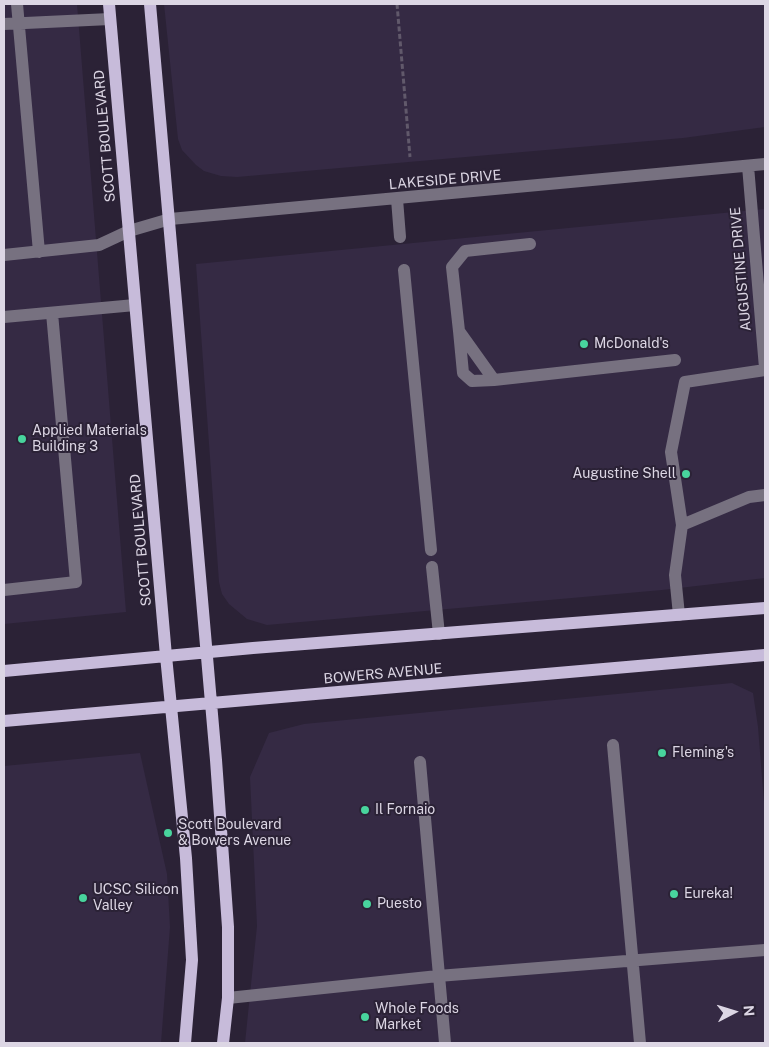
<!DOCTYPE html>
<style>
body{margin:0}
#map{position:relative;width:769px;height:1047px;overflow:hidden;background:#2b2236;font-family:"Public Sans",sans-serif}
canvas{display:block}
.frame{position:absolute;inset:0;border:5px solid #dcd6e4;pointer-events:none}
.north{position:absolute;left:709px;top:987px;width:50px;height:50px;-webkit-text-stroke:4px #2b2236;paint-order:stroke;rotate:85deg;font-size:14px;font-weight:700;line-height:20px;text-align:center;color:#dcd6e4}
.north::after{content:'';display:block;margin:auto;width:18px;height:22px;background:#dcd6e4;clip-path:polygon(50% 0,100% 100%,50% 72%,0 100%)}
</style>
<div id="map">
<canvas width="769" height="1047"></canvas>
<div class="frame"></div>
<div class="north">N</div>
</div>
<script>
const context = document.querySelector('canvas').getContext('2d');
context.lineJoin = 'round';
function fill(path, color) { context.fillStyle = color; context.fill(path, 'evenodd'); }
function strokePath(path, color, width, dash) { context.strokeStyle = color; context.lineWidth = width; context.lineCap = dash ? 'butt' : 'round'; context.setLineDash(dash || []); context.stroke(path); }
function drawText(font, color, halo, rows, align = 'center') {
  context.font = font + ' "Public Sans",sans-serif'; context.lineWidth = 4; context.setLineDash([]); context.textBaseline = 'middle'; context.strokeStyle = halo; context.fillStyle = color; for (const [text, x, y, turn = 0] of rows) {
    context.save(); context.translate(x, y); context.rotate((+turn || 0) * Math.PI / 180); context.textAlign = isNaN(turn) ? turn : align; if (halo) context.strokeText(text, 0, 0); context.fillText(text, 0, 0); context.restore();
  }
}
const built = new Path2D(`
 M 4,4 L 77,4 L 126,612 L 4,624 Z
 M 164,4 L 765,4 L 765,127 L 683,138 L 237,177 L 221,176 L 204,171 L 196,165 L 182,150 L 178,139 Z
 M 765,209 L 765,578 L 662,590 L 267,625 L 247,619 L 229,604 L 222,594 L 219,582 L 196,264 Z
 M 732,683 L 753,693 L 758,727 L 765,815 L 765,1043 L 245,1043 L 257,926 L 250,777 L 269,733 L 304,724 Z
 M 140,753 L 167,874 L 170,927 L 161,1043 L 4,1043 L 4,766 Z`);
const path = new Path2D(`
 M 397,4 L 410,157`);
const minor = new Path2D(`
 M 17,4 L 39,252
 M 4,24 L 110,19
 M 748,166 L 765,368
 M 397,199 L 400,237
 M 530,244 L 465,251 L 452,267 L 459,331 L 494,380 L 675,360
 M 4,255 L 99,245 L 129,231 L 170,219 L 765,164
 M 404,270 L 431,550
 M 4,317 L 135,305
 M 459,331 L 463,373 L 472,381 L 494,380
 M 682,525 L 749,497 L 765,495
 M 432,567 L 439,634
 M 4,590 L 76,582 L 52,313
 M 679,615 L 675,575 L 682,525 L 671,452 L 685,382 L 765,370
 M 613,745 L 640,1043
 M 420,762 L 445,1043
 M 228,998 L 438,976 L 765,950`);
const major = new Path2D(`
 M 109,4 L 166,656 L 186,858 L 192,960 L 185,1043
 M 150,4 L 216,760 L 228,927 L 228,998 L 223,1043
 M 4,671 L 253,648 L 765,608
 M 4,721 L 765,655`);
const markers = [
 [584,344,5,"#48d49d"],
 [22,439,5,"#48d49d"],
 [686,474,5,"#48d49d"],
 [662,753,5,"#48d49d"],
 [365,810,5,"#48d49d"],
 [168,833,5,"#48d49d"],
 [674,894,5,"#48d49d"],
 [83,898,5,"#48d49d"],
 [367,904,5,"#48d49d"],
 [365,1017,5,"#48d49d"]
];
const streetNames = [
 ["SCOTT BOULEVARD",105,136,-95],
 ["LAKESIDE DRIVE",445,180,-5],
 ["AUGUSTINE DRIVE",741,269,-95],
 ["SCOTT BOULEVARD",141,540,-95],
 ["BOWERS AVENUE",383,674,-5]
];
const poiNames = [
 ["McDonald's",594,344],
 ["Applied Materials",32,431],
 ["Building 3",32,447],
 ["Augustine Shell",676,474,"right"],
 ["Fleming's",672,753],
 ["Il Fornaio",375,810],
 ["Scott Boulevard",178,825],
 ["& Bowers Avenue",178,841],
 ["UCSC Silicon",93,890],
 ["Valley",93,906],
 ["Eureka!",684,894],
 ["Puesto",377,904],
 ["Whole Foods",375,1009],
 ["Market",375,1025]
];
fill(built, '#352a44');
strokePath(path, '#61596b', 3, [5, 2.5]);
strokePath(minor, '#777180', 12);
strokePath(major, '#c7bbda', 12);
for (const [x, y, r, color] of markers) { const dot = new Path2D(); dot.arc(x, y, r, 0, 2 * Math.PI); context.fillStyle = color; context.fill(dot); strokePath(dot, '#2b2236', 2); }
drawText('14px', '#dcd6e4', '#2b2236', streetNames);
drawText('14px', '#dcd6e4', '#2b2236', poiNames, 'left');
</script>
